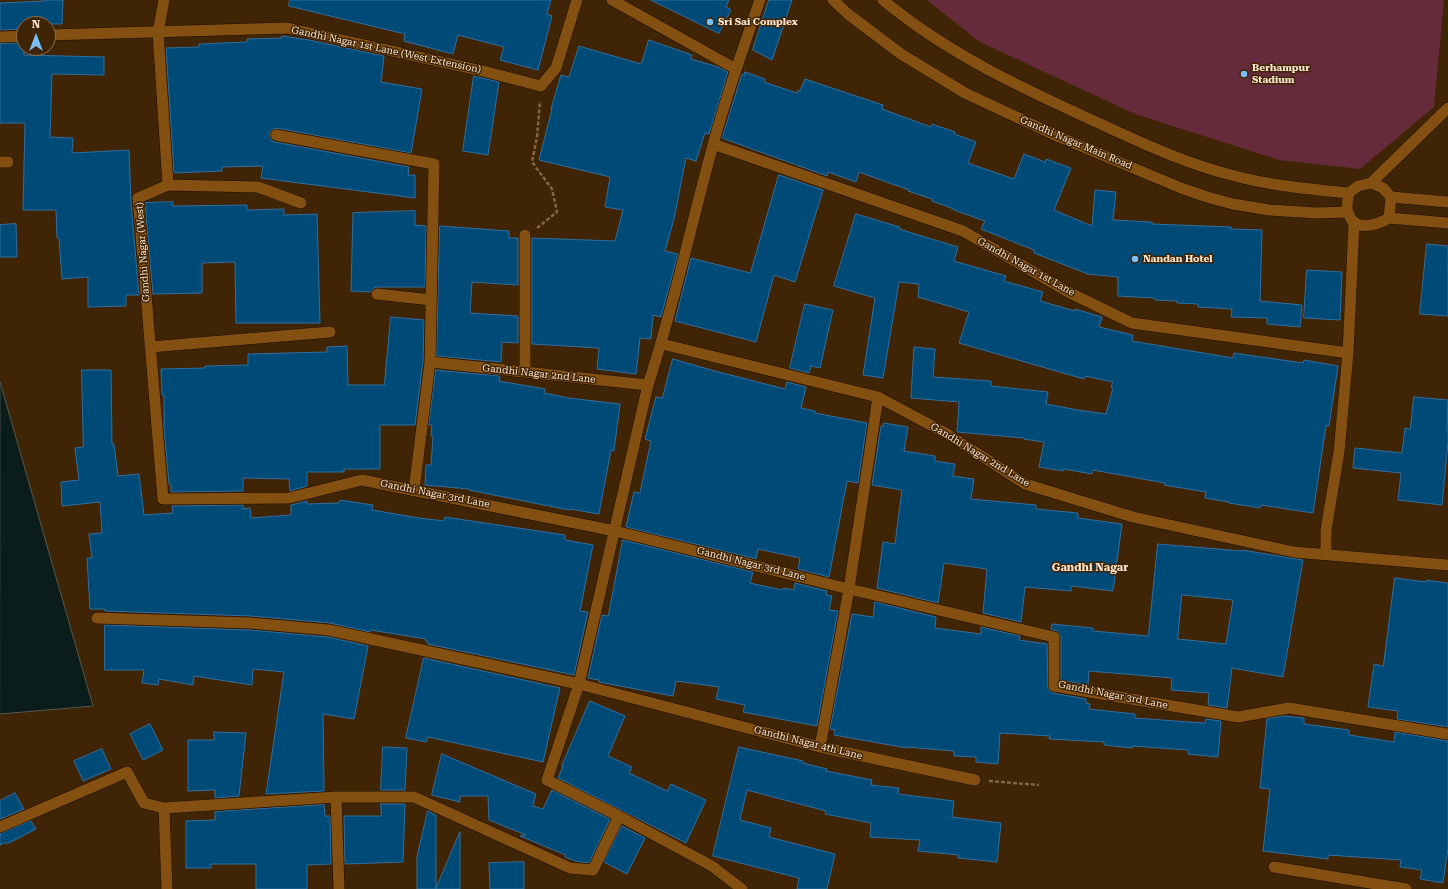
<!DOCTYPE html>
<style>
body{margin:0}
#map{position:relative;width:1448px;height:889px;overflow:hidden;background:#3f2405;font-family:"Roboto Serif",serif}
canvas{display:block}
.north{position:absolute;left:16px;top:16px;width:40px;height:40px;box-sizing:border-box;background:#3f2405;border:1px solid #8b7156;border-radius:50%;rotate:0deg;font-size:11px;font-weight:700;line-height:16px;text-align:center;color:#fde5cf}
.north::after{content:'';display:block;margin:auto;width:14px;height:18px;background:#7abff8;clip-path:polygon(50% 0,100% 100%,50% 72%,0 100%)}
</style>
<div id="map">
<canvas width="1448" height="889"></canvas>
<div class="north">N</div>
</div>
<script>
const context = document.querySelector('canvas').getContext('2d');
context.lineJoin = 'round';
function fill(path, color) { context.fillStyle = color; context.fill(path, 'evenodd'); }
function strokePath(path, color, width, dash) { context.strokeStyle = color; context.lineWidth = width; context.lineCap = dash ? 'butt' : 'round'; context.setLineDash(dash || []); context.stroke(path); }
function drawText(font, color, halo, rows, align = 'center') {
  context.font = font + ' "Roboto Serif",serif'; context.lineWidth = 3; context.setLineDash([]); context.textBaseline = 'middle'; context.strokeStyle = halo; context.fillStyle = color; for (const [text, x, y, turn = 0] of rows) {
    context.save(); context.translate(x, y); context.rotate((+turn || 0) * Math.PI / 180); context.textAlign = isNaN(turn) ? turn : align; if (halo) context.strokeText(text, 0, 0); context.fillText(text, 0, 0); context.restore();
  }
}
const green = new Path2D(`
 M 927,0 L 1444,0 L 1434,107 L 1360,169 L 1279,160 L 1135,114 L 980,42 Z`);
const water = new Path2D(`
 M 0,382 L 93,706 L 0,714 Z`);
const building = new Path2D(`
 M 44,0 L 63,0 L 62,24 L 24,24 L 24,29 L 0,30 L 0,3 L 44,1 Z
 M 290,0 L 551,0 L 547,14 L 552,16 L 538,70 L 500,60 L 504,47 L 458,35 L 453,54 L 404,41 L 405,34 L 289,6 Z
 M 651,0 L 729,0 L 726,7 L 731,10 L 719,33 Z
 M 769,0 L 792,0 L 772,60 L 753,50 Z
 M 282,36 L 309,40 L 384,56 L 381,82 L 422,89 L 411,153 L 277,128 L 271,130 L 269,134 L 271,140 L 275,142 L 409,167 L 408,175 L 415,175 L 415,198 L 261,178 L 263,166 L 222,167 L 222,171 L 174,173 L 166,48 L 199,47 L 199,44 L 247,42 L 247,39 L 281,38 Z
 M 649,40 L 692,55 L 691,59 L 718,67 L 728,72 L 709,134 L 705,133 L 696,161 L 686,158 L 674,219 L 665,251 L 678,254 L 661,317 L 653,315 L 651,339 L 640,338 L 636,374 L 597,369 L 599,348 L 532,344 L 532,238 L 615,241 L 623,210 L 605,207 L 610,177 L 539,160 L 552,109 L 551,109 L 561,75 L 569,77 L 579,46 L 641,64 Z
 M 24,43 L 24,55 L 104,57 L 104,75 L 52,74 L 50,137 L 73,138 L 72,153 L 129,150 L 131,203 L 139,295 L 126,295 L 126,306 L 88,307 L 88,277 L 62,279 L 59,238 L 57,238 L 56,210 L 23,210 L 25,123 L 0,123 L 0,44 Z
 M 745,72 L 765,79 L 764,82 L 797,93 L 798,90 L 800,91 L 805,79 L 883,105 L 882,109 L 931,127 L 932,124 L 955,132 L 954,134 L 976,142 L 968,163 L 1014,179 L 1024,154 L 1045,162 L 1046,159 L 1071,168 L 1054,210 L 1092,226 L 1095,190 L 1116,192 L 1113,220 L 1152,222 L 1152,224 L 1231,227 L 1231,229 L 1262,230 L 1260,301 L 1302,305 L 1300,327 L 1267,324 L 1267,318 L 1231,317 L 1232,309 L 1198,307 L 1198,304 L 1177,303 L 1177,301 L 1155,300 L 1155,298 L 1118,296 L 1118,277 L 1088,274 L 1034,253 L 1034,250 L 981,229 L 985,221 L 954,210 L 954,209 L 932,201 L 932,199 L 908,191 L 909,190 L 859,172 L 856,182 L 828,172 L 827,176 L 722,138 L 742,74 L 744,75 Z
 M 474,76 L 499,82 L 488,155 L 463,151 Z
 M 779,175 L 823,190 L 795,282 L 774,275 L 756,342 L 675,321 L 691,258 L 750,273 Z
 M 173,202 L 173,206 L 247,205 L 247,210 L 284,209 L 284,215 L 317,214 L 320,323 L 236,323 L 235,262 L 202,263 L 202,293 L 153,294 L 145,203 Z
 M 415,211 L 415,225 L 426,226 L 425,287 L 377,287 L 374,288 L 371,292 L 351,291 L 353,213 Z
 M 856,214 L 900,227 L 899,229 L 958,247 L 954,261 L 1006,276 L 1004,281 L 1043,292 L 1040,301 L 1075,311 L 1075,309 L 1102,317 L 1099,327 L 1133,335 L 1132,341 L 1233,358 L 1234,353 L 1303,363 L 1304,360 L 1338,366 L 1329,426 L 1326,426 L 1313,513 L 1261,505 L 1260,508 L 1229,503 L 1229,502 L 1205,498 L 1206,492 L 1164,485 L 1165,483 L 1093,470 L 1092,474 L 1064,469 L 1063,471 L 1039,467 L 1044,442 L 1024,439 L 1024,438 L 957,432 L 959,402 L 911,398 L 914,347 L 935,349 L 933,377 L 991,381 L 991,386 L 1048,392 L 1046,404 L 1078,410 L 1106,414 L 1113,388 L 1111,387 L 1113,382 L 1085,376 L 1084,379 L 959,343 L 969,312 L 918,297 L 919,284 L 899,282 L 883,378 L 863,375 L 875,298 L 834,286 Z
 M 16,224 L 17,257 L 0,257 L 0,225 Z
 M 440,226 L 509,231 L 509,238 L 518,238 L 518,285 L 472,282 L 470,313 L 518,316 L 518,343 L 502,342 L 501,362 L 437,356 Z
 M 1427,244 L 1448,246 L 1448,316 L 1420,314 Z
 M 1307,270 L 1342,272 L 1340,320 L 1304,318 Z
 M 805,304 L 833,310 L 820,368 L 811,366 L 809,373 L 790,368 Z
 M 391,317 L 424,320 L 423,361 L 415,425 L 380,425 L 380,469 L 344,469 L 344,472 L 307,472 L 307,486 L 290,491 L 289,479 L 243,478 L 243,491 L 171,492 L 171,484 L 169,484 L 164,429 L 164,395 L 162,395 L 161,369 L 205,368 L 205,366 L 248,365 L 248,354 L 327,352 L 327,347 L 347,346 L 348,385 L 384,385 Z
 M 673,359 L 715,371 L 785,389 L 787,382 L 806,387 L 801,408 L 815,411 L 815,413 L 867,423 L 858,483 L 847,481 L 829,577 L 798,569 L 800,558 L 758,549 L 756,559 L 626,527 L 634,492 L 640,493 L 651,441 L 645,439 L 656,397 L 662,398 Z
 M 82,370 L 111,370 L 112,444 L 114,444 L 118,476 L 139,474 L 144,515 L 173,513 L 172,506 L 243,505 L 243,509 L 250,508 L 251,518 L 291,515 L 291,505 L 307,501 L 307,504 L 339,503 L 340,500 L 373,505 L 372,510 L 419,518 L 444,521 L 445,517 L 565,535 L 565,540 L 593,545 L 580,611 L 588,612 L 574,675 L 428,644 L 428,642 L 426,641 L 426,639 L 371,630 L 370,632 L 330,623 L 251,616 L 105,611 L 105,609 L 90,609 L 87,558 L 92,558 L 89,534 L 102,533 L 100,502 L 62,506 L 61,482 L 79,480 L 75,448 L 83,447 Z
 M 436,370 L 500,376 L 499,381 L 545,389 L 544,393 L 569,398 L 620,404 L 614,451 L 611,450 L 599,514 L 570,509 L 569,510 L 469,490 L 469,489 L 425,485 L 426,465 L 431,465 L 433,436 L 431,436 L 432,425 L 429,425 Z
 M 1414,397 L 1448,400 L 1447,432 L 1448,432 L 1448,442 L 1442,505 L 1398,500 L 1401,473 L 1353,468 L 1355,448 L 1402,453 L 1405,428 L 1410,429 Z
 M 884,423 L 908,427 L 904,451 L 935,456 L 935,461 L 955,464 L 953,476 L 974,479 L 971,499 L 1036,505 L 1036,509 L 1078,513 L 1078,518 L 1122,524 L 1113,591 L 1071,586 L 1071,591 L 1025,587 L 1021,622 L 983,613 L 987,569 L 944,563 L 938,603 L 877,588 L 883,542 L 895,544 L 902,490 L 872,485 L 881,426 L 883,426 Z
 M 623,540 L 753,572 L 750,583 L 782,590 L 783,588 L 794,590 L 795,583 L 827,591 L 826,595 L 832,596 L 829,610 L 838,611 L 817,726 L 743,712 L 745,705 L 716,699 L 719,687 L 676,681 L 673,696 L 599,682 L 599,680 L 588,678 L 602,615 L 608,616 Z
 M 1158,544 L 1242,551 L 1242,550 L 1303,560 L 1283,677 L 1232,668 L 1227,708 L 1208,705 L 1209,693 L 1171,690 L 1172,678 L 1089,671 L 1088,685 L 1061,680 L 1061,637 L 1058,631 L 1051,629 L 1052,624 L 1093,628 L 1093,631 L 1148,636 ZM 1182,595 L 1233,600 L 1226,644 L 1178,639 Z
 M 1395,578 L 1426,582 L 1426,580 L 1448,583 L 1448,727 L 1397,719 L 1398,711 L 1368,707 L 1374,664 L 1383,666 Z
 M 875,602 L 936,617 L 935,628 L 981,634 L 981,627 L 1020,636 L 1019,640 L 1047,644 L 1048,689 L 1053,693 L 1086,699 L 1086,703 L 1090,704 L 1089,709 L 1135,714 L 1135,718 L 1190,722 L 1205,723 L 1206,719 L 1221,721 L 1218,757 L 1188,754 L 1188,750 L 1132,746 L 1132,748 L 1104,745 L 1104,742 L 1049,739 L 1050,736 L 1000,733 L 998,764 L 976,762 L 976,757 L 954,756 L 954,751 L 907,747 L 907,748 L 834,735 L 835,730 L 830,729 L 852,614 L 873,617 Z
 M 105,625 L 250,630 L 328,637 L 368,646 L 354,719 L 323,714 L 324,791 L 266,794 L 284,672 L 253,669 L 252,685 L 194,676 L 193,685 L 159,679 L 158,685 L 142,683 L 144,670 L 105,670 Z
 M 424,658 L 560,688 L 543,762 L 428,737 L 426,742 L 406,738 Z
 M 590,701 L 625,716 L 608,756 L 632,767 L 629,773 L 667,791 L 671,784 L 706,800 L 686,843 L 558,778 L 563,766 L 562,766 Z
 M 1284,716 L 1304,718 L 1304,724 L 1349,730 L 1349,735 L 1394,742 L 1395,732 L 1448,741 L 1448,848 L 1443,883 L 1420,879 L 1422,870 L 1400,867 L 1401,860 L 1328,855 L 1328,859 L 1263,851 L 1270,789 L 1260,788 L 1267,719 Z
 M 150,724 L 163,750 L 143,760 L 130,734 Z
 M 214,732 L 246,733 L 239,796 L 215,798 L 215,790 L 188,791 L 188,740 L 214,740 Z
 M 383,747 L 407,748 L 405,790 L 381,790 Z
 M 739,747 L 803,761 L 803,763 L 827,769 L 826,771 L 872,780 L 871,785 L 899,788 L 898,794 L 954,801 L 952,817 L 1001,823 L 997,862 L 958,858 L 959,855 L 918,851 L 920,840 L 870,837 L 871,823 L 825,814 L 826,811 L 747,790 L 740,820 L 771,828 L 769,837 L 835,854 L 827,889 L 797,889 L 799,878 L 713,856 Z
 M 102,749 L 111,769 L 83,781 L 74,761 Z
 M 442,754 L 536,794 L 533,806 L 543,809 L 552,790 L 610,819 L 589,863 L 575,861 L 565,857 L 566,855 L 520,836 L 526,835 L 489,820 L 488,796 L 460,796 L 460,802 L 432,795 Z
 M 15,793 L 24,809 L 0,819 L 0,801 Z
 M 381,804 L 405,804 L 403,862 L 345,864 L 344,816 L 381,816 Z
 M 324,805 L 325,816 L 330,816 L 331,864 L 307,865 L 307,889 L 256,889 L 256,864 L 211,864 L 211,868 L 186,868 L 186,821 L 215,820 L 215,812 Z
 M 428,811 L 436,815 L 436,889 L 417,889 L 417,857 Z
 M 31,821 L 36,829 L 7,844 L 6,842 L 0,845 L 0,834 Z
 M 622,826 L 645,838 L 627,874 L 604,862 Z
 M 460,832 L 460,889 L 436,889 Z
 M 524,862 L 524,889 L 490,889 L 489,863 Z`);
const path = new Path2D(`
 M 537,228 L 557,212 L 552,189 L 532,162 L 537,137 L 540,101
 M 989,781 L 1039,785`);
const minor = new Path2D(`
 M 164,0 L 158,32 L 168,185 L 138,198 L 163,499 L 289,498 L 362,480 L 615,531 L 849,589 L 1054,637 L 1054,686 L 1238,717 L 1289,708 L 1448,734
 M 612,0 L 736,69
 M 48,35 L 287,28 L 483,71 L 541,86 L 556,68 L 577,0
 M 0,37 L 24,36
 M 276,135 L 434,164 L 430,362 L 414,490
 M 713,144 L 963,231 L 1070,293 L 1132,323 L 1348,353
 M 0,162 L 8,162
 M 1371,183 L 1448,108
 M 168,185 L 258,187 L 301,203
 M 377,294 L 431,300
 M 662,344 L 878,397 L 949,435 L 1025,484 L 1133,517 L 1294,552 L 1448,565
 M 150,347 L 330,332
 M 430,362 L 648,385
 M 525,372 L 525,235
 M 1326,554 L 1326,530 L 1339,452 L 1348,353 L 1354,223
 M 97,618 L 250,623 L 329,630 L 579,684 L 820,747 L 975,780
 M 820,747 L 849,589 L 878,397
 M 336,797 L 339,889
 M 164,808 L 167,889
 M 0,827 L 127,772 L 144,803 L 164,808 L 336,797 L 414,797 L 570,868 L 593,870 L 619,816
 M 1274,867 L 1406,889
 M 742,889 L 712,866 L 619,816 L 547,780 L 579,684 L 648,385 C 674,306 691,225 713,145 C 726,96 743,48 760,0`);
const tertiary = new Path2D(`
 M 833,0 L 848,14 L 901,54 L 965,93 L 1057,136 L 1181,188 L 1207,197 L 1233,204 L 1269,210 L 1317,213 L 1347,212
 M 883,0 C 949,55 1028,91 1105,126 C 1148,146 1190,165 1235,176 C 1272,186 1311,189 1349,193
 M 1371,183 L 1383,188 L 1391,197 L 1389,218 C 1376,226 1353,232 1348,212 C 1346,207 1348,198 1349,193 L 1358,186 Z
 M 1391,197 L 1448,202
 M 1389,218 L 1448,223`);
const markers = [
 [710,22,4,"#7abff8"],
 [1244,74,4,"#7abff8"],
 [1135,259,4,"#7abff8"]
];
const poiNames = [
 ["Sri Sai Complex",718,22],
 ["Berhampur",1252,68],
 ["Stadium",1252,80],
 ["Nandan Hotel",1143,259]
];
const streetNames = [
 ["Gandhi Nagar 1st Lane (West Extension)",386,50,12],
 ["Gandhi Nagar Main Road",1076,143,23],
 ["Gandhi Nagar (West)",143,252,-94],
 ["Gandhi Nagar 1st Lane",1026,267,29],
 ["Gandhi Nagar 2nd Lane",539,374,6],
 ["Gandhi Nagar 2nd Lane",980,455,31],
 ["Gandhi Nagar 3rd Lane",435,494,11],
 ["Gandhi Nagar 3rd Lane",751,564,14],
 ["Gandhi Nagar 3rd Lane",1113,695,11],
 ["Gandhi Nagar 4th Lane",808,743,14]
];
const neighbourhoodNames = [
 ["Gandhi Nagar",1090,568]
];
fill(green, '#662b3b');
fill(water, '#0a1d1a');
strokePath(water, '#535950', 1);
fill(building, '#004a78');
strokePath(building, '#316f9f', 1);
strokePath(minor, '#200f01', 12);
strokePath(tertiary, '#200f01', 12);
strokePath(path, '#7f6549', 2.5, [4, 2]);
strokePath(minor, '#835012', 11);
strokePath(tertiary, '#835012', 11);
for (const [x, y, r, color] of markers) { const dot = new Path2D(); dot.arc(x, y, r, 0, 2 * Math.PI); context.fillStyle = color; context.fill(dot); strokePath(dot, '#3f2405', 1.5); }
drawText('bold 10px', '#fde5cf', '#3f2405', poiNames, 'left');
drawText('10px', '#fde5cf', '#3f2405', streetNames);
drawText('bold 11px', '#fde5cf', '#3f2405', neighbourhoodNames);
</script>
